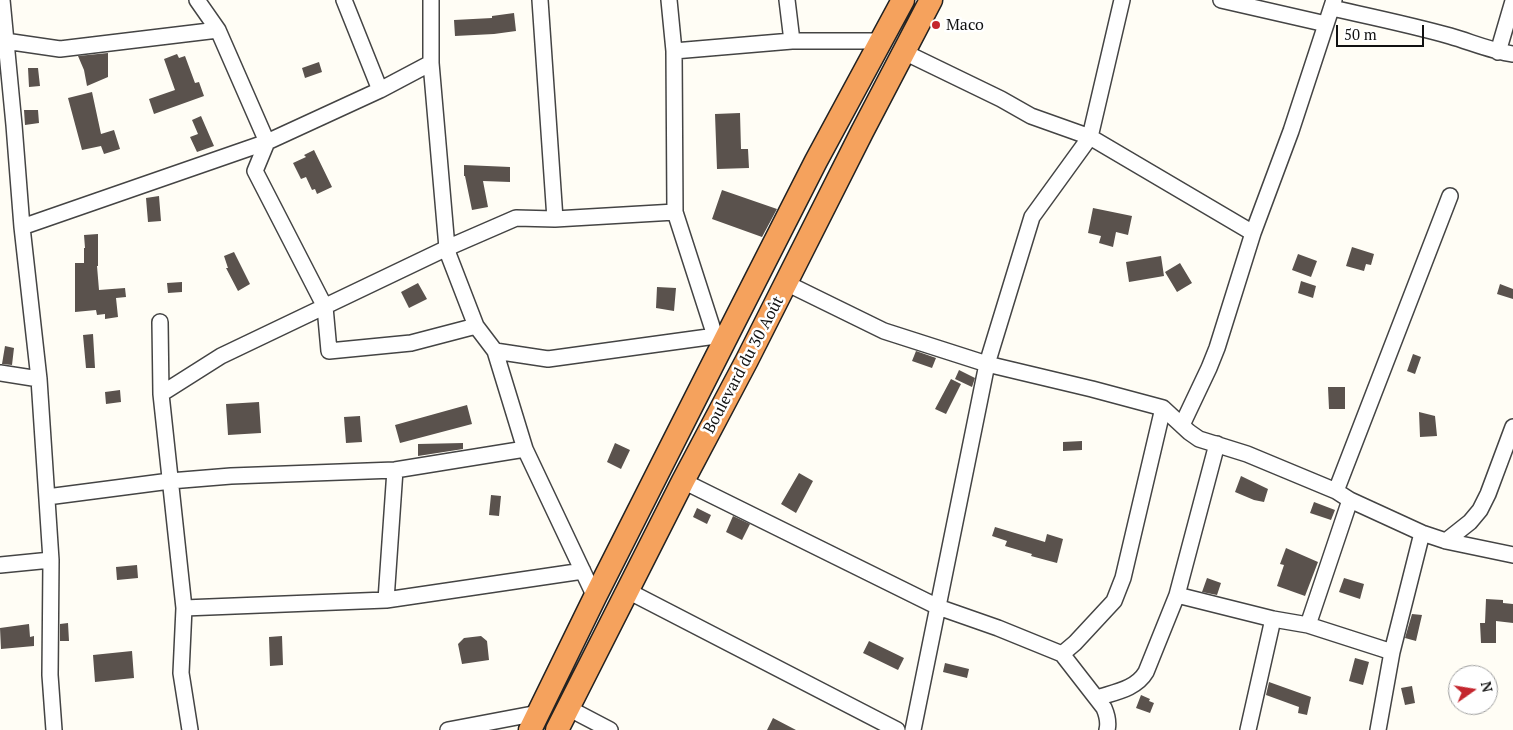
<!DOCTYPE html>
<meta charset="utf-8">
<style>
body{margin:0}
#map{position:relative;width:1513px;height:730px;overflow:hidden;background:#fffdf5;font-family:"PT Serif",serif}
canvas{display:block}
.north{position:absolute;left:1448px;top:665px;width:50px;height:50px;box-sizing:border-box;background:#fff;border:1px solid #a0a0a0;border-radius:50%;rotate:77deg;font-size:14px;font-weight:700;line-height:20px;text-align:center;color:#111}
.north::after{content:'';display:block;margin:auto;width:18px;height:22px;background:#c4262e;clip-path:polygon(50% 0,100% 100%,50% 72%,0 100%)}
.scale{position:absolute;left:1336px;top:25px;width:88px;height:22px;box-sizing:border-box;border:2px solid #111;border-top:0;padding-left:6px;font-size:15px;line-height:18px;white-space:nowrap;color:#111;-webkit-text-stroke:4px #fff;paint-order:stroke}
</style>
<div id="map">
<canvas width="1513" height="730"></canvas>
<div class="north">N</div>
<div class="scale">50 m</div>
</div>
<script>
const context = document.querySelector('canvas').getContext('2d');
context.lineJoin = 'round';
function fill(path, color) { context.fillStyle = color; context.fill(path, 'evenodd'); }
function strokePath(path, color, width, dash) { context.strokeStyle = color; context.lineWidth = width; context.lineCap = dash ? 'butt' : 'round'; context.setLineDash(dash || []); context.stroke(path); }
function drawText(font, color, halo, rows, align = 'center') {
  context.font = font + ' "PT Serif",serif'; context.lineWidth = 5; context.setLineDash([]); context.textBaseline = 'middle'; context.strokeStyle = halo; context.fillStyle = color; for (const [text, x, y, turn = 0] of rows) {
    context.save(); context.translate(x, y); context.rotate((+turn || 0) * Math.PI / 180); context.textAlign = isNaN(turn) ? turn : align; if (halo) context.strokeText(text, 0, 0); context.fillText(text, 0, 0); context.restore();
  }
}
const building = new Path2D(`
 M 514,13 L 516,31 L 494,34 L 455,36 L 454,20 L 492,18 L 492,16 Z
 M 108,53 L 108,77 L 87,86 L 84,70 L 78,56 Z
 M 177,54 L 179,58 L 185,56 L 195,83 L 199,82 L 204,96 L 154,114 L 149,99 L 175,90 L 164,59 Z
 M 319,62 L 322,72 L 305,78 L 302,68 Z
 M 28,68 L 38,68 L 40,86 L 29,87 Z
 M 92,92 L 101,134 L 114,130 L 120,149 L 104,154 L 101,146 L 82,150 L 68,98 Z
 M 24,110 L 38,110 L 39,123 L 25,125 Z
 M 740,113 L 741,149 L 748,149 L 749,168 L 717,169 L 715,114 Z
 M 201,116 L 214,146 L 197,152 L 190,137 L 198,134 L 192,120 Z
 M 314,150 L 332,187 L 317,194 L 315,189 L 312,190 L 306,177 L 301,179 L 293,163 L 306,157 L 304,155 Z
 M 464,165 L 510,167 L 510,182 L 483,181 L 488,207 L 472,210 L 465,176 L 464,176 Z
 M 722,190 L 777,209 L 762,237 L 712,219 Z
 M 159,196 L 161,221 L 148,222 L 146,198 Z
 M 1093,208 L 1132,216 L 1128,235 L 1116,232 L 1113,247 L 1099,243 L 1101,236 L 1088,233 Z
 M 98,234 L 98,266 L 97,266 L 99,290 L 125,288 L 126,297 L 116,298 L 118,317 L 105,319 L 105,314 L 97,315 L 96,310 L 75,312 L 75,263 L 84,263 L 84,248 L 85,248 L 84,235 Z
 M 1352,247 L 1374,254 L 1371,265 L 1366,264 L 1364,271 L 1346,266 Z
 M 234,252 L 250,284 L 238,291 L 226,268 L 228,268 L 224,256 Z
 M 1298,254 L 1317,261 L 1311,277 L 1292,270 Z
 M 1161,256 L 1164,276 L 1129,282 L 1126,262 Z
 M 1180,263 L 1192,283 L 1177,292 L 1165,272 Z
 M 1301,281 L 1316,286 L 1313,298 L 1298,293 Z
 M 182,282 L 182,292 L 168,293 L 167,283 Z
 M 418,283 L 427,299 L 409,308 L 401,292 Z
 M 1500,284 L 1513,289 L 1513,299 L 1497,294 Z
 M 657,287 L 676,288 L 674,311 L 656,308 Z
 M 93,334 L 95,368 L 86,368 L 83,335 Z
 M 5,346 L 14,348 L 12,365 L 2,364 Z
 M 916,351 L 936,358 L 932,368 L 912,361 Z
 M 1413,354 L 1421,357 L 1415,374 L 1407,371 Z
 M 959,370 L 975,378 L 972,387 L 955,379 Z
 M 951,379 L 961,384 L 946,414 L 935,409 Z
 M 1328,387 L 1345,387 L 1345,409 L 1329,409 Z
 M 120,390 L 121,402 L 106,404 L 105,392 Z
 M 259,402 L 261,433 L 228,435 L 226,404 Z
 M 467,405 L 472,424 L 400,443 L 395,425 Z
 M 1419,412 L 1435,416 L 1437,436 L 1420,437 Z
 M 360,416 L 362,442 L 346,443 L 344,417 Z
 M 1082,441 L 1082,450 L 1063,451 L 1063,442 Z
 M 463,443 L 463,449 L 418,456 L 418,444 Z
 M 615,443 L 630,450 L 621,469 L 607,462 Z
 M 799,473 L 813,481 L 796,513 L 781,504 Z
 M 1241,476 L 1268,489 L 1264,502 L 1254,500 L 1235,492 Z
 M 491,495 L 501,496 L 499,516 L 489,515 Z
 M 1314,502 L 1335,510 L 1331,520 L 1310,513 Z
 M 697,508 L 711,515 L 707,524 L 693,517 Z
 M 733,516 L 750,524 L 742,540 L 726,532 Z
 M 995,527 L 1045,542 L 1047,534 L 1063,539 L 1057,563 L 1031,556 L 1032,554 L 1005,546 L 1007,541 L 992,536 Z
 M 1286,548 L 1318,562 L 1305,596 L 1277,586 L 1284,565 L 1280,564 Z
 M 137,565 L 138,578 L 117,580 L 116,567 Z
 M 1207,578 L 1221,583 L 1217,595 L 1202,592 Z
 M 1344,578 L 1364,584 L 1360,599 L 1339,592 Z
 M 1486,599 L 1503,600 L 1503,603 L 1513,604 L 1513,623 L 1496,621 L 1496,643 L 1481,643 L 1480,623 L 1485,623 Z
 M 1412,614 L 1422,615 L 1416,641 L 1405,638 Z
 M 68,623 L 69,641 L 60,641 L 60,624 Z
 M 29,624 L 30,637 L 34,636 L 34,646 L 1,649 L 0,628 Z
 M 282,636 L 283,665 L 270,666 L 269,637 Z
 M 481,636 L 487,641 L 489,660 L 462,664 L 458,644 L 464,638 Z
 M 869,641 L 904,658 L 898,670 L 863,653 Z
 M 132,651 L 134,678 L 95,682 L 93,655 Z
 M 1355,658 L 1369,662 L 1363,685 L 1349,681 Z
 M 945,663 L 969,669 L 967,678 L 943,672 Z
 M 1269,682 L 1311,697 L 1307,715 L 1298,713 L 1299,707 L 1266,695 Z
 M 1412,686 L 1415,703 L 1405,705 L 1401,688 Z
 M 1141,695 L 1150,699 L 1149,701 L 1154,703 L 1150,713 L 1136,708 Z
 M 773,718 L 796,730 L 767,730 Z`);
const minor = new Path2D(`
 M 2,0 L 14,125 L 22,227 L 39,379 L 51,560 L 50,675 L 54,730
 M 197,0 L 218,30 L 267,142 L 255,171 L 325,307 L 329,351 L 411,343 L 476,326
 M 344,0 L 380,90
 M 431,0 L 431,63 L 447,248 L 449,256 L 476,326 L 495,351 L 525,449 L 595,597
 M 540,0 L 555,219
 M 669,0 L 674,51 L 675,212 L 715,336
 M 787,0 L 792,41
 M 1221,0 L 1326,24
 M 1332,8 C 1372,17 1411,25 1450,36 C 1471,42 1491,51 1513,54
 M 0,42 L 5,41 L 60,49 L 218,30
 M 674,51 L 792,41 L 881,41
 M 904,52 L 1001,99 L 1031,116 L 1090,137 L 1253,233
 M 1498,52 L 1513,1
 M 22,227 L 267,142 L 380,90 L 431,63
 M 786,283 L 884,331 L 987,364 L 1092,389 L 1163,408 L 1189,432 L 1199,439 L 1247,454 L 1336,491 L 1350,500 L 1422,533 L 1446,541 L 1513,555
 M 160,322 L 161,394 L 184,608 L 181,673 L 190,730
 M 495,351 L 548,359 L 723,335
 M 0,373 L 39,379
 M 161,394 L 221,356 L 447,248 L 516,218 L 555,219 L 675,212
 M 1182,425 L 1209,368 L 1217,348 L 1253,233 L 1291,131 L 1334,0
 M 1217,444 L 1177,595 L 1273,619 L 1308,625 L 1392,652
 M 683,481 L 938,607 L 998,628 L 1062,654 L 1075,643 L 1114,601 L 1123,578 L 1163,408
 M 1336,491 L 1450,196
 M 47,497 L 170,481 L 231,476 L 395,470 L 525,449
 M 1446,541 L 1470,522 L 1480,510 L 1488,494 L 1513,427
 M 0,565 L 51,560
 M 628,591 L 897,730
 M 386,600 L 395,470
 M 184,608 L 386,600 L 583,571
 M 1308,625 L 1350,500
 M 1062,654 L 1104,708 C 1107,715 1109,722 1107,730
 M 1097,698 C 1115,692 1136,689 1146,672 L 1177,595
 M 568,708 L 610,730
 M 448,730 L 538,713
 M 913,730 L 987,364 L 1032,217 L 1090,137 L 1122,0
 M 1248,730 L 1273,619
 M 1378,730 L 1392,652 L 1422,533`);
const highway = new Path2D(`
 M 530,730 L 595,597 L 728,334 L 816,161 L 903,0
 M 557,730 L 683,481 L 747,360 L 862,132 L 931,0`);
const markers = [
 [936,25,5,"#c4262e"]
];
const poiNames = [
 ["Maco",946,25]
];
const streetNames = [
 ["Boulevard du 30 Août",744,365,-62]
];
fill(building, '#5a524d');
strokePath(minor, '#444', 18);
strokePath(highway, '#222', 25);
strokePath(minor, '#fff', 15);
strokePath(highway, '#f5a25d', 22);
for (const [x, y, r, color] of markers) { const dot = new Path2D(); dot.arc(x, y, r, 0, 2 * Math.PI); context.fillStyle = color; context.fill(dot); strokePath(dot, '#fff', 2); }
drawText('16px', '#111', '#fff', poiNames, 'left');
drawText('16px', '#111', '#fff', streetNames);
</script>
